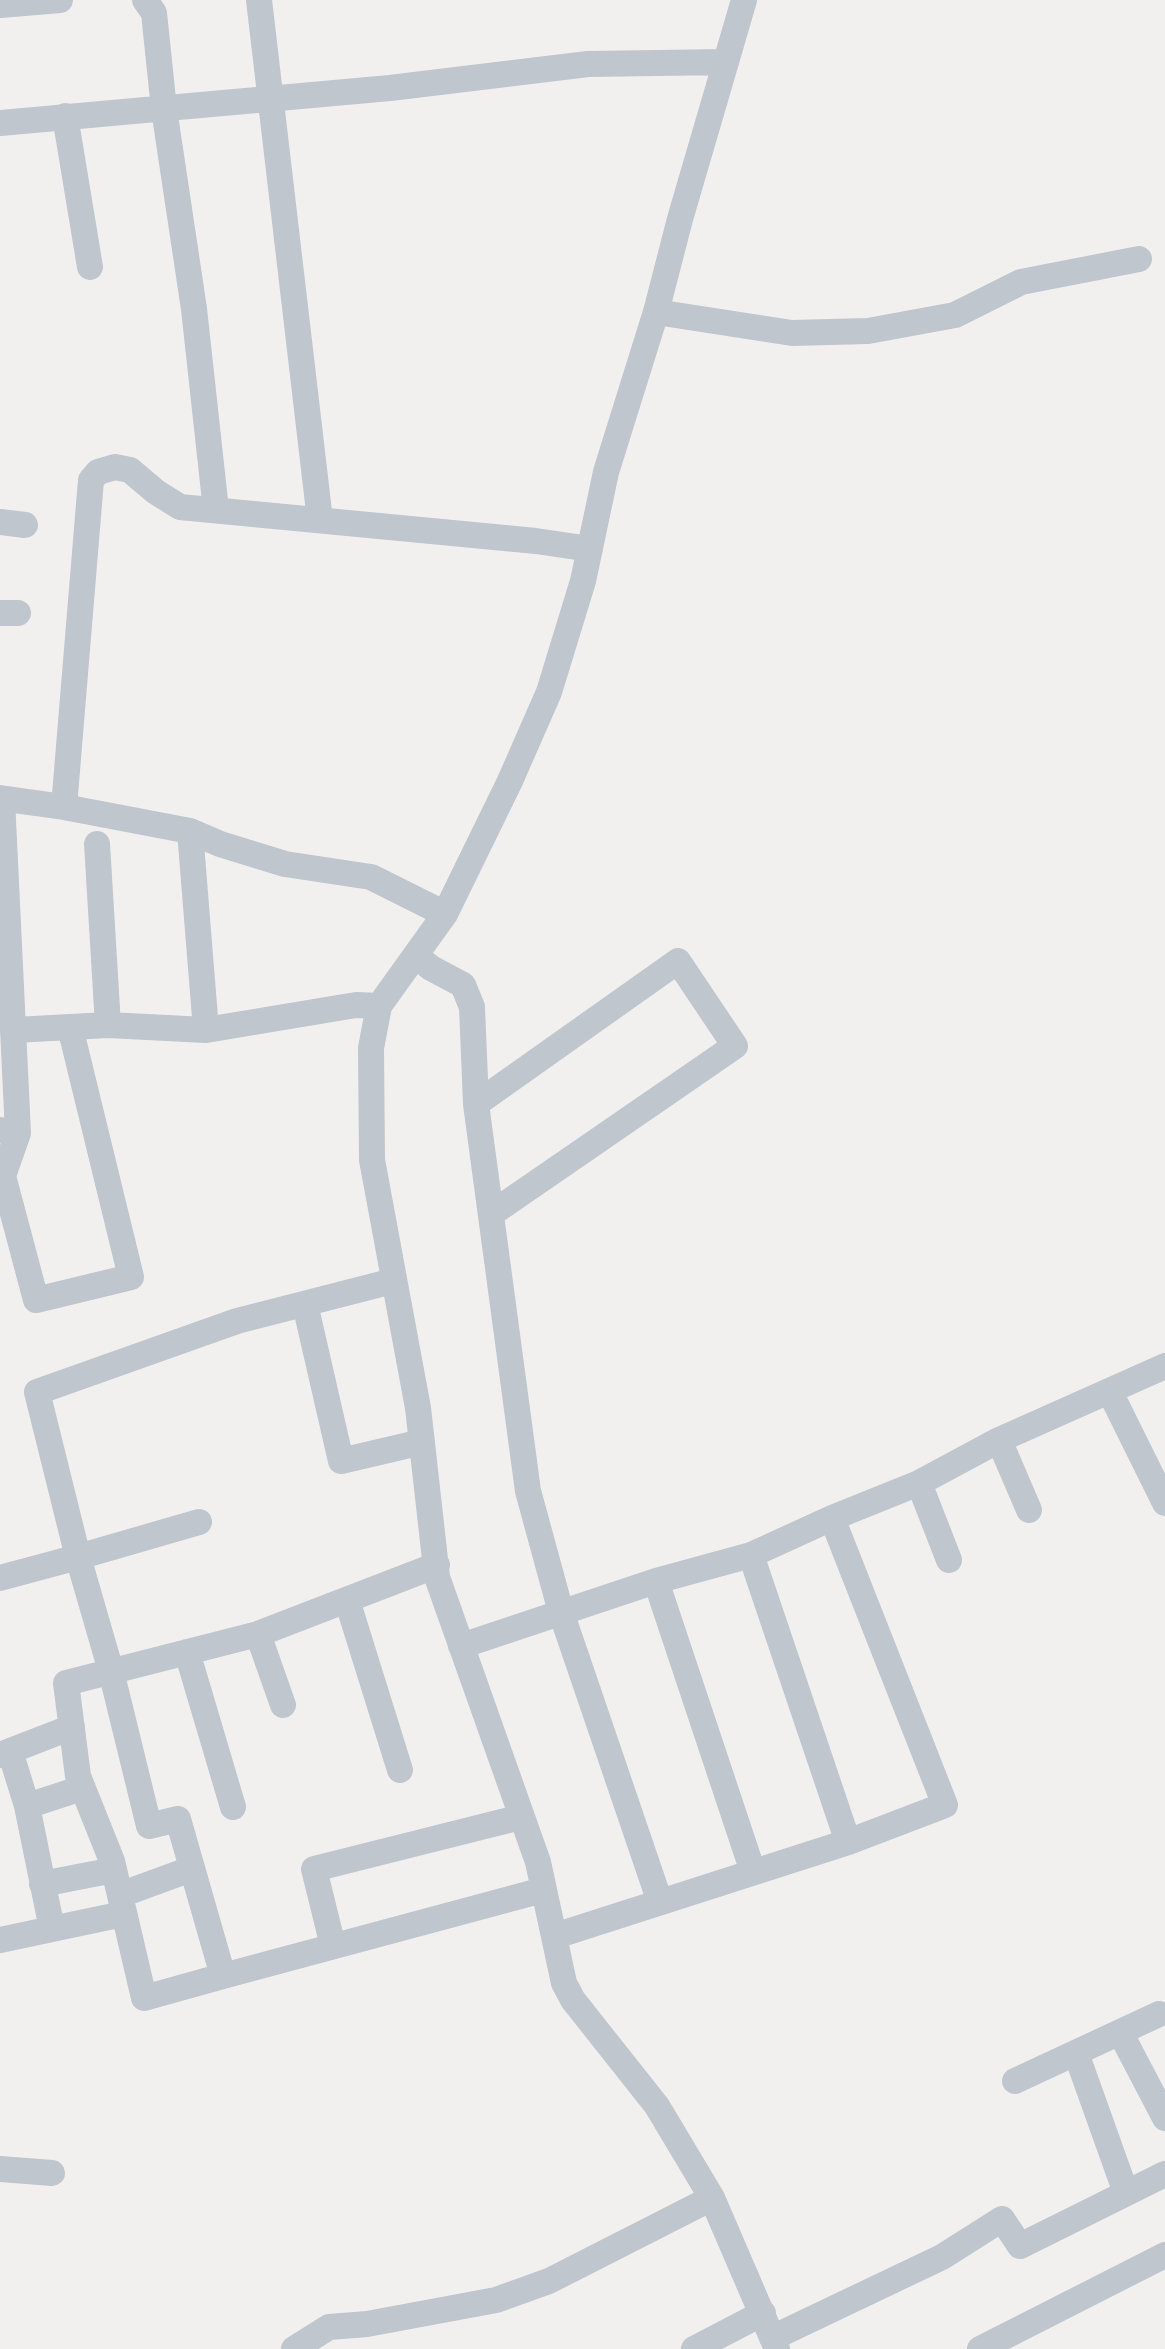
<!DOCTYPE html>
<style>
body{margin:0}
canvas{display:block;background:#f2efef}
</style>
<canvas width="1165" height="2349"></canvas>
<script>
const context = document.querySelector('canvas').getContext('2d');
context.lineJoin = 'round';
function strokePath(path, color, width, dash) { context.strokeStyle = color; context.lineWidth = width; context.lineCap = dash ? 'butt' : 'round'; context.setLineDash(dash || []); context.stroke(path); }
const minor = new Path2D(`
 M 145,0 L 154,13 L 164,109 L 194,309 L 216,510
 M 259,0 L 320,520
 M 744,0 L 680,219 L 656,312 L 606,472 L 583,581 L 549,692 L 510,781 L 445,914 L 379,1006 L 371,1048 L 372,1160 L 418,1408 L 437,1577 L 538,1862 L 564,1983 L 573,2000 L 657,2106 L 712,2198 L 777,2349
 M 0,5 L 60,0
 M 65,116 L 90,267
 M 0,123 L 390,88 L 588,64 L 726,62
 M 656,312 L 792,333 L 868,331 L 955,315 L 1021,282 L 1139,259
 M 0,522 L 25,525
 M 0,613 L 18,613
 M 0,798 L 64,807 L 190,831 L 220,844 L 285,864 L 371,877 L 445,914
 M 64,807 L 91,480 L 98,472 L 115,467 L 130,470 L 156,492 L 180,507 L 536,541 L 590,549
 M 190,831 L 206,1030
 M 97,844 L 108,1025
 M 416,956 L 431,968 L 463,985 L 472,1007 L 476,1104 L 528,1491 L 561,1612 L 660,1902
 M 14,1030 L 108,1025 L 206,1030 L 356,1005 L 379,1006
 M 476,1104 L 678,961 L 735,1046 L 491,1214
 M 0,1130 L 18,1133 L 2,799
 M 18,1133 L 3,1176 L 36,1300 L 131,1277 L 70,1027
 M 305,1304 L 341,1461 L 422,1442
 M 1110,1392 L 1165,1503
 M 999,1440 L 1165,1366
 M 919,1483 L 949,1560
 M 832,1518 L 919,1483 L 999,1440 L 1029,1510
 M 199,1522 L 78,1557 L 111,1671 L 149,1826 L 178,1819 L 223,1976 L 543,1890
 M 751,1555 L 848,1842
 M 0,1578 L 78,1557 L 37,1392 L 237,1321 L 393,1281
 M 656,1581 L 753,1872
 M 347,1600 L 400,1770
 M 258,1634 L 283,1705
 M 461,1646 L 656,1581 L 751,1555 L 832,1518 L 945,1805 L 848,1842 L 555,1936
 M 187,1652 L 233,1807
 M 10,1751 L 27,1806 L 82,1788
 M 0,1755 L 72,1727
 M 27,1806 L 52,1929 L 123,1914
 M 42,1884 L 114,1870
 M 120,1895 L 191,1869
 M 0,1940 L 52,1929
 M 333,1946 L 314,1869 L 521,1817
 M 223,1976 L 144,1998 L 112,1861 L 78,1776 L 66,1683 L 258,1634 L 437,1565
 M 1120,2032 L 1165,2118
 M 1076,2053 L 1126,2193
 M 1015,2081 L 1159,2014
 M 0,2169 L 52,2173
 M 772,2338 L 942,2257 L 1002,2219 L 1020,2246 L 1165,2174
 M 294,2349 L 329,2327 L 367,2324 L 496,2300 L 549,2281 L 712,2198
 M 694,2349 L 763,2313
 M 980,2349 L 1165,2255`);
strokePath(minor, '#bfc6cd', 26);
</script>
